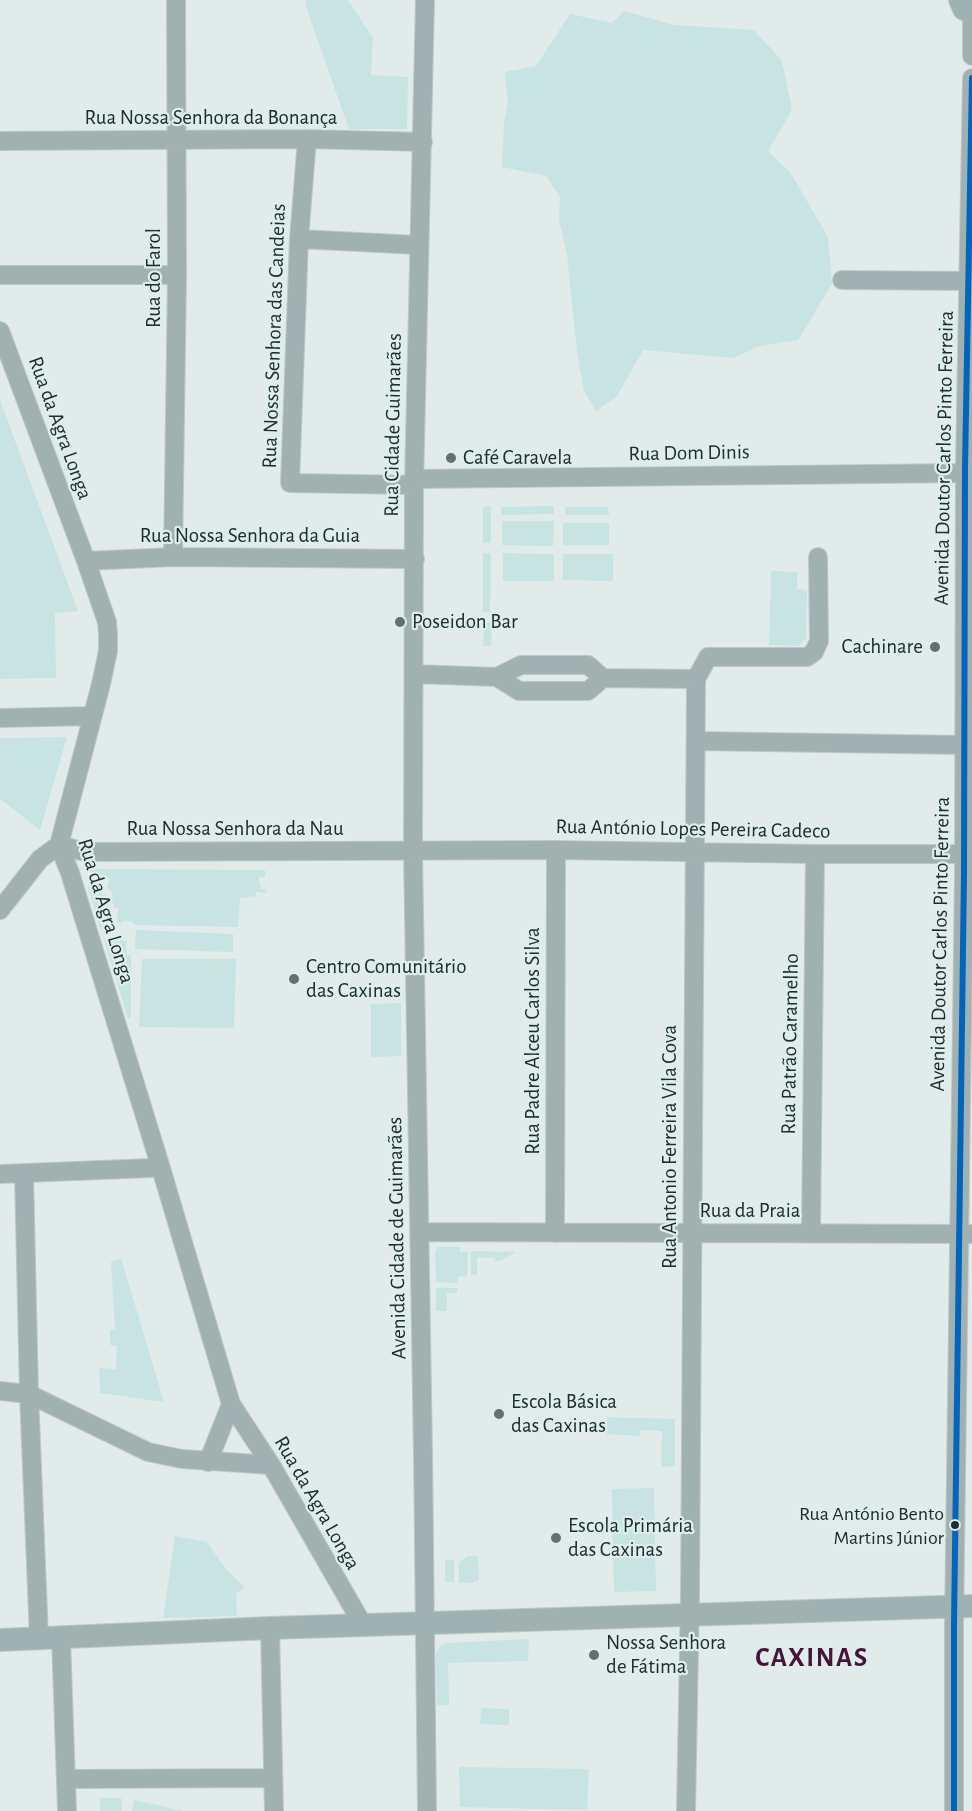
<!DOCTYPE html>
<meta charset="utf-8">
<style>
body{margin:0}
canvas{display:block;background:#e0ebea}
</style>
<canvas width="972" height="1811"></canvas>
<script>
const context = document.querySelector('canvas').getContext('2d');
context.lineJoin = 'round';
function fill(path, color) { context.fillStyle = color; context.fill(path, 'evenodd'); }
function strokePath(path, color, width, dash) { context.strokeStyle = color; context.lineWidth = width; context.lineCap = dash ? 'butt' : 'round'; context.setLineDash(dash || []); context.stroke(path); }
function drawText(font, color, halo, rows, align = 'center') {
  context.font = font + ' "Alegreya Sans",sans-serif'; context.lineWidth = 4.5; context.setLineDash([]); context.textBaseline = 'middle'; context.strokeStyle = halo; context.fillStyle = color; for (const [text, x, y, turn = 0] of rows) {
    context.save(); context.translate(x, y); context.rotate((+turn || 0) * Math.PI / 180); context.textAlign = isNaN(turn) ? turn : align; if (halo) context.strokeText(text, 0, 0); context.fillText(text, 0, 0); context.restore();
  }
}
const green = new Path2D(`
 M 305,0 L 348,0 L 373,38 L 371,75 L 408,77 L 407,129 L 349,129 L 306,7 Z
 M 624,11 L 675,25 L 754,30 L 782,61 L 792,110 L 768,151 L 790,172 L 828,237 L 832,284 L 798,340 L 759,346 L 734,358 L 643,350 L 617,396 L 596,411 L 584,391 L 577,352 L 567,254 L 559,220 L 560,197 L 546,176 L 502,167 L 504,123 L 508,103 L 505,72 L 536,66 L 570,14 L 612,23 Z
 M 0,400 L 78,611 L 55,613 L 56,678 L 0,679 Z
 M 491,506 L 491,543 L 483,543 L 483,507 Z
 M 554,506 L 554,514 L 501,515 L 501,507 Z
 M 565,507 L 608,507 L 609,515 L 565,515 Z
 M 502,521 L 554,521 L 553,546 L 502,545 Z
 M 563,523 L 609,523 L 609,545 L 563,545 Z
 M 483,553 L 491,553 L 490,612 L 483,612 Z
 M 503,553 L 554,554 L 554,581 L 503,581 Z
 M 563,554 L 613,554 L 613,581 L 563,580 Z
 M 771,571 L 797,572 L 797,589 L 807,590 L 806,638 L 798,646 L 769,645 Z
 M 484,622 L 492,622 L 491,646 L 483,646 Z
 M 67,737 L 40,830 L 0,799 L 0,738 Z
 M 91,869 L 265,870 L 265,877 L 259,877 L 259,883 L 261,883 L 260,889 L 266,889 L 266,893 L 256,892 L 256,896 L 240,898 L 238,927 L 136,925 L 131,921 L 122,921 L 122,923 L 117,923 L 118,908 L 114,908 L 114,904 L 111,903 L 111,898 L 113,897 L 111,890 L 107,889 L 109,878 L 105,878 L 105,875 L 96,875 Z
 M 95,881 L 97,881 L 97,884 L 102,884 L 102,895 L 105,895 L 108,910 L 111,910 L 111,924 L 113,927 L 108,927 L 106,929 L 100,929 L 88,887 L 89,883 Z
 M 136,930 L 233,934 L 233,952 L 135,949 Z
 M 118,937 L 123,937 L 123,941 L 127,941 L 125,949 L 127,949 L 127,955 L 131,955 L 131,1018 L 128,1019 L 104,939 L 115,941 Z
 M 142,959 L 236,959 L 234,1028 L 139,1027 Z
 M 401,1003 L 401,1056 L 371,1057 L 371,1004 Z
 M 438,1247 L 460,1247 L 460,1252 L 468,1252 L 467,1276 L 458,1277 L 458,1283 L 436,1282 L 435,1252 Z
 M 471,1251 L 516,1252 L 500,1261 L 495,1261 L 495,1258 L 477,1257 L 477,1275 L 471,1275 Z
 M 121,1258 L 164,1402 L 100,1393 L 99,1368 L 116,1369 L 117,1346 L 110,1345 L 110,1330 L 115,1330 L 111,1262 Z
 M 436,1288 L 457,1288 L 457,1293 L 447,1293 L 447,1311 L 436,1311 Z
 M 607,1417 L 675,1419 L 675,1466 L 661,1467 L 662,1431 L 641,1430 L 640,1436 L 607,1434 Z
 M 654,1488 L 656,1591 L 614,1592 L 612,1489 Z
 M 175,1536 L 207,1542 L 226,1569 L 245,1588 L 236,1594 L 237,1616 L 163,1618 Z
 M 468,1556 L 478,1556 L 479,1580 L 472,1583 L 459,1583 L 459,1562 Z
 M 445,1560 L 454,1560 L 454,1582 L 445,1582 Z
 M 529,1639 L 528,1661 L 448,1663 L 449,1705 L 437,1705 L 436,1653 L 440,1646 L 446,1643 Z
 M 481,1708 L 509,1709 L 509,1725 L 480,1724 Z
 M 459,1767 L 589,1769 L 587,1810 L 460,1807 Z
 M 100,1798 L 121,1798 L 122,1811 L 100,1811 Z
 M 134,1800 L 184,1811 L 132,1811 Z`);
const minor = new Path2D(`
 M 425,0 L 414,485 L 413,852 L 423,1454 L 427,1811
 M 972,12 L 972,56
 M 307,139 L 299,239 L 290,483 L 414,485
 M 0,141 L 307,139 L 423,142
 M 299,239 L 418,245
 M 0,275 L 177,275
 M 842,280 L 968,281
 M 0,331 L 86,561 L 107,622 L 108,634 L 108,651 L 101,684 L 59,845 L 70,873 L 160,1165 L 231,1404 L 271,1465 L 363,1625
 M 414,479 L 965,473
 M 173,557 L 177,275 L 176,0
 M 86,561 L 173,557 L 415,559
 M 414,674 L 497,677 L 521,665 L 588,665 L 603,678 L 696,679
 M 497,677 L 519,691 L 588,691 L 603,678
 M 0,718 L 92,716
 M 696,741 L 965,745
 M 59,845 L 85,852 L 556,850 L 815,854 L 972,854
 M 0,910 L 40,859 L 59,845
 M 24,1173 L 29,1394 L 39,1638
 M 0,1174 L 151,1168 L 160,1165
 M 419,1232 L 972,1234
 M 555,1233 L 556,850
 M 811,1233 L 815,854
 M 0,1391 L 29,1394 L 148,1452 L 182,1459 L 271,1465
 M 208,1462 L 231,1404
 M 270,1628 L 274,1811
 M 61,1638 L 67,1811
 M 66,1779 L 273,1778
 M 686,1811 L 690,1595 L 696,679 L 708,657 L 807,657 L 814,652 L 819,641 L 818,557
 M 954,1811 L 954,1624 L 964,874 L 965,467 L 972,78`);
const major = new Path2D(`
 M 960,0 L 964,9 L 972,12
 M 0,1640 L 270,1628 L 972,1606`);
const bus1 = new Path2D(`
 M 954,1811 L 954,1624 L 964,874 L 965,467 L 972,78`);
const markers = [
 [451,458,6,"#666e6e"],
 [400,622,6,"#666e6e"],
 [935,647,6,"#666e6e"],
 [294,979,6,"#666e6e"],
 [499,1414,6,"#666e6e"],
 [955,1525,5,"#242b2b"],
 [556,1538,6,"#666e6e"],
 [594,1655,6,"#666e6e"]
];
const busNames = [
 ["Rua António Bento",944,1514],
 ["Martins Júnior",944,1538]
];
const streetNames = [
 ["Rua Nossa Senhora da Bonança",211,118],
 ["Rua do Farol",154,278,-90],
 ["Rua Nossa Senhora das Candeias",274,336,-88],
 ["Rua Cidade Guimarães",393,425,-89],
 ["Rua da Agra Longa",60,428,70],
 ["Rua Dom Dinis",689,453,-1],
 ["Avenida Doutor Carlos Pinto Ferreira",944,458,-89],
 ["Rua Nossa Senhora da Guia",250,536],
 ["Rua Nossa Senhora da Nau",235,829],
 ["Rua António Lopes Pereira Cadeco",693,829,1],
 ["Rua da Agra Longa",106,911,73],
 ["Avenida Doutor Carlos Pinto Ferreira",940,944,-89],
 ["Rua Padre Alceu Carlos Silva",533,1041,-90],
 ["Rua Patrão Caramelho",790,1044,-89],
 ["Rua Antonio Ferreira Vila Cova",670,1147,-90],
 ["Rua da Praia",750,1211],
 ["Avenida Cidade de Guimarães",397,1238,-91],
 ["Rua da Agra Longa",317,1503,60]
];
const poiNames = [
 ["Café Caravela",463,458],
 ["Poseidon Bar",412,622],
 ["Cachinare",923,647,"right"],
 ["Centro Comunitário",306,967],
 ["das Caxinas",306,991],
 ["Escola Básica",511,1402],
 ["das Caxinas",511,1426],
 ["Escola Primária",568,1526],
 ["das Caxinas",568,1550],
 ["Nossa Senhora",606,1643],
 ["de Fátima",606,1667]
];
const districtNames = [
 ["CAXINAS",812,1658]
];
fill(green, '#c8e4e2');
strokePath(minor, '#bfc8c7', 20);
strokePath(major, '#bfc8c7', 24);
strokePath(minor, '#a1b0b0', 18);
strokePath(major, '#9fb2b1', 22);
strokePath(bus1, '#0065bd', 6);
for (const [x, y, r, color] of markers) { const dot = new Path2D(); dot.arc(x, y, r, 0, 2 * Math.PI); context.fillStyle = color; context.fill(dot); strokePath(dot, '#dcefed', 2); }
drawText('20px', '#242b2b', '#dcefed', busNames, 'right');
drawText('21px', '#242b2b', '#dcefed', streetNames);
drawText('21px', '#242b2b', '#dcefed', poiNames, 'left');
context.letterSpacing = '1.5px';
drawText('bold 27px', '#4b1139', '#dcefed', districtNames);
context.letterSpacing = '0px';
</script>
